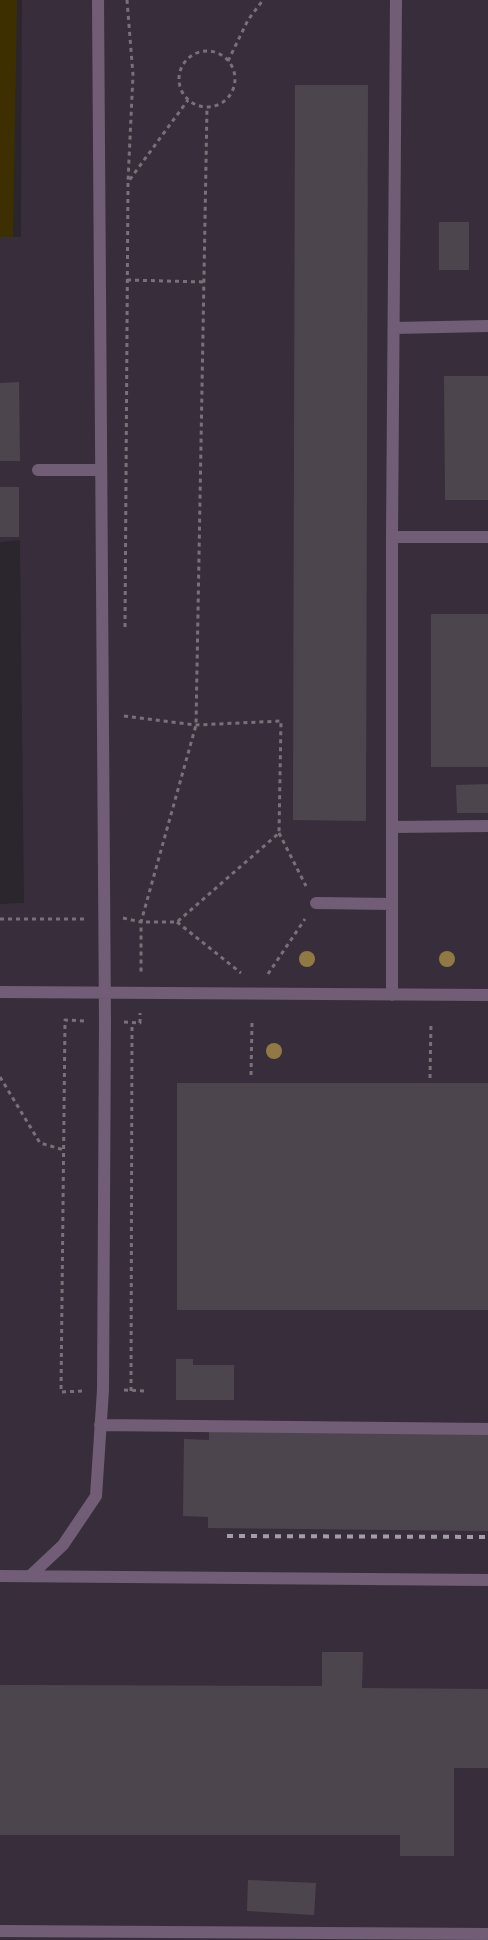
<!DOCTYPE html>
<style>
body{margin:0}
canvas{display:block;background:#2b252d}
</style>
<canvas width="488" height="1940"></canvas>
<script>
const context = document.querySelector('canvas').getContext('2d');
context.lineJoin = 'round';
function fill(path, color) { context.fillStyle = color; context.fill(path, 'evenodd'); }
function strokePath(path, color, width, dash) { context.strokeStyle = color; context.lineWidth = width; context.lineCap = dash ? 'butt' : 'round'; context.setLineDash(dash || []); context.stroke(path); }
const built = new Path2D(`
 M 22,0 L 488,0 L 488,1940 L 0,1940 L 0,904 L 24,903 L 20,540 L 0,542 L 0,237 L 21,237 Z`);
const green = new Path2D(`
 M 0,0 L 17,0 L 13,237 L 0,237 Z`);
const building = new Path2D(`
 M 295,85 L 368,85 L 366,821 L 293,820 Z
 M 439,222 L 469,222 L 469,270 L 439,270 Z
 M 444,376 L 488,376 L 488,500 L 445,500 Z
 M 19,382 L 20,461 L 0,461 L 0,383 Z
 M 0,487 L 19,487 L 19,537 L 0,537 Z
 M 431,614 L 488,614 L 488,767 L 431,767 Z
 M 488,784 L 488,813 L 457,813 L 456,785 Z
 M 177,1083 L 488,1083 L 488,1310 L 177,1310 Z
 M 176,1359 L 193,1359 L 193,1365 L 234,1365 L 234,1400 L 176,1400 Z
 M 209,1429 L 488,1432 L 488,1531 L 208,1528 L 208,1517 L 183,1516 L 184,1439 L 209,1440 Z
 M 322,1652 L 363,1652 L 362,1688 L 488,1689 L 488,1768 L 454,1768 L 454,1856 L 400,1856 L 400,1835 L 0,1835 L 0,1685 L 322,1686 Z
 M 248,1880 L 316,1883 L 314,1915 L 247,1911 Z`);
const path = new Path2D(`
 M 127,0 L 133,75 L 128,181
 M179 79a28 28 0 1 1 56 0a28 28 0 1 1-56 0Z
 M 228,61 L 248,20 L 263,0
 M 127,280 L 205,282
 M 125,627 L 128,182 L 188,100
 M 124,716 L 196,725 L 281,721 L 279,833 L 177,922 L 141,922 L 196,725 L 207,107
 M 279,833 L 306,886
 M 123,918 L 141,922 L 141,974
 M 0,919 L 84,919
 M 177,922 L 241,973
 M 268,974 L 305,919
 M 124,1022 L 140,1023 L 140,1013
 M 251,1075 L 252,1023
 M 0,1077 L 40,1143 L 64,1150
 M 430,1078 L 431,1022
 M 124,1390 L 146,1391
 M 82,1391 L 61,1392 L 65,1020 L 85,1021
 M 131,1391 L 132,1023`);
const minor = new Path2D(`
 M 396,0 L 392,537 L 488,537
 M 394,328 L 488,326
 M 38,470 L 100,470
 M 392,827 L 488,826
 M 316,903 L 392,904
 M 0,992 L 488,995
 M 392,995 L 392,537
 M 100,1425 L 488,1429
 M 0,1576 L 488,1580
 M 30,1576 L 63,1545 L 96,1496 L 103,1390 L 105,1021 L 98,0
 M 0,1931 L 488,1934`);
const rail = new Path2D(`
 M 227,1536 L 488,1537`);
const trees = [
 [307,959],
 [447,959],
 [274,1051]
];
fill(built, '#382e3b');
fill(green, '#3e2f01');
fill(building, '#4c454e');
strokePath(path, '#777279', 3, [4, 4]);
strokePath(minor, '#715e76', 12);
strokePath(rail, '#a39ea5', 4, [6, 6]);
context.fillStyle = '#917944';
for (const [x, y] of trees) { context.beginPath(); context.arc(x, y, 8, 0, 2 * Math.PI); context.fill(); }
</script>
